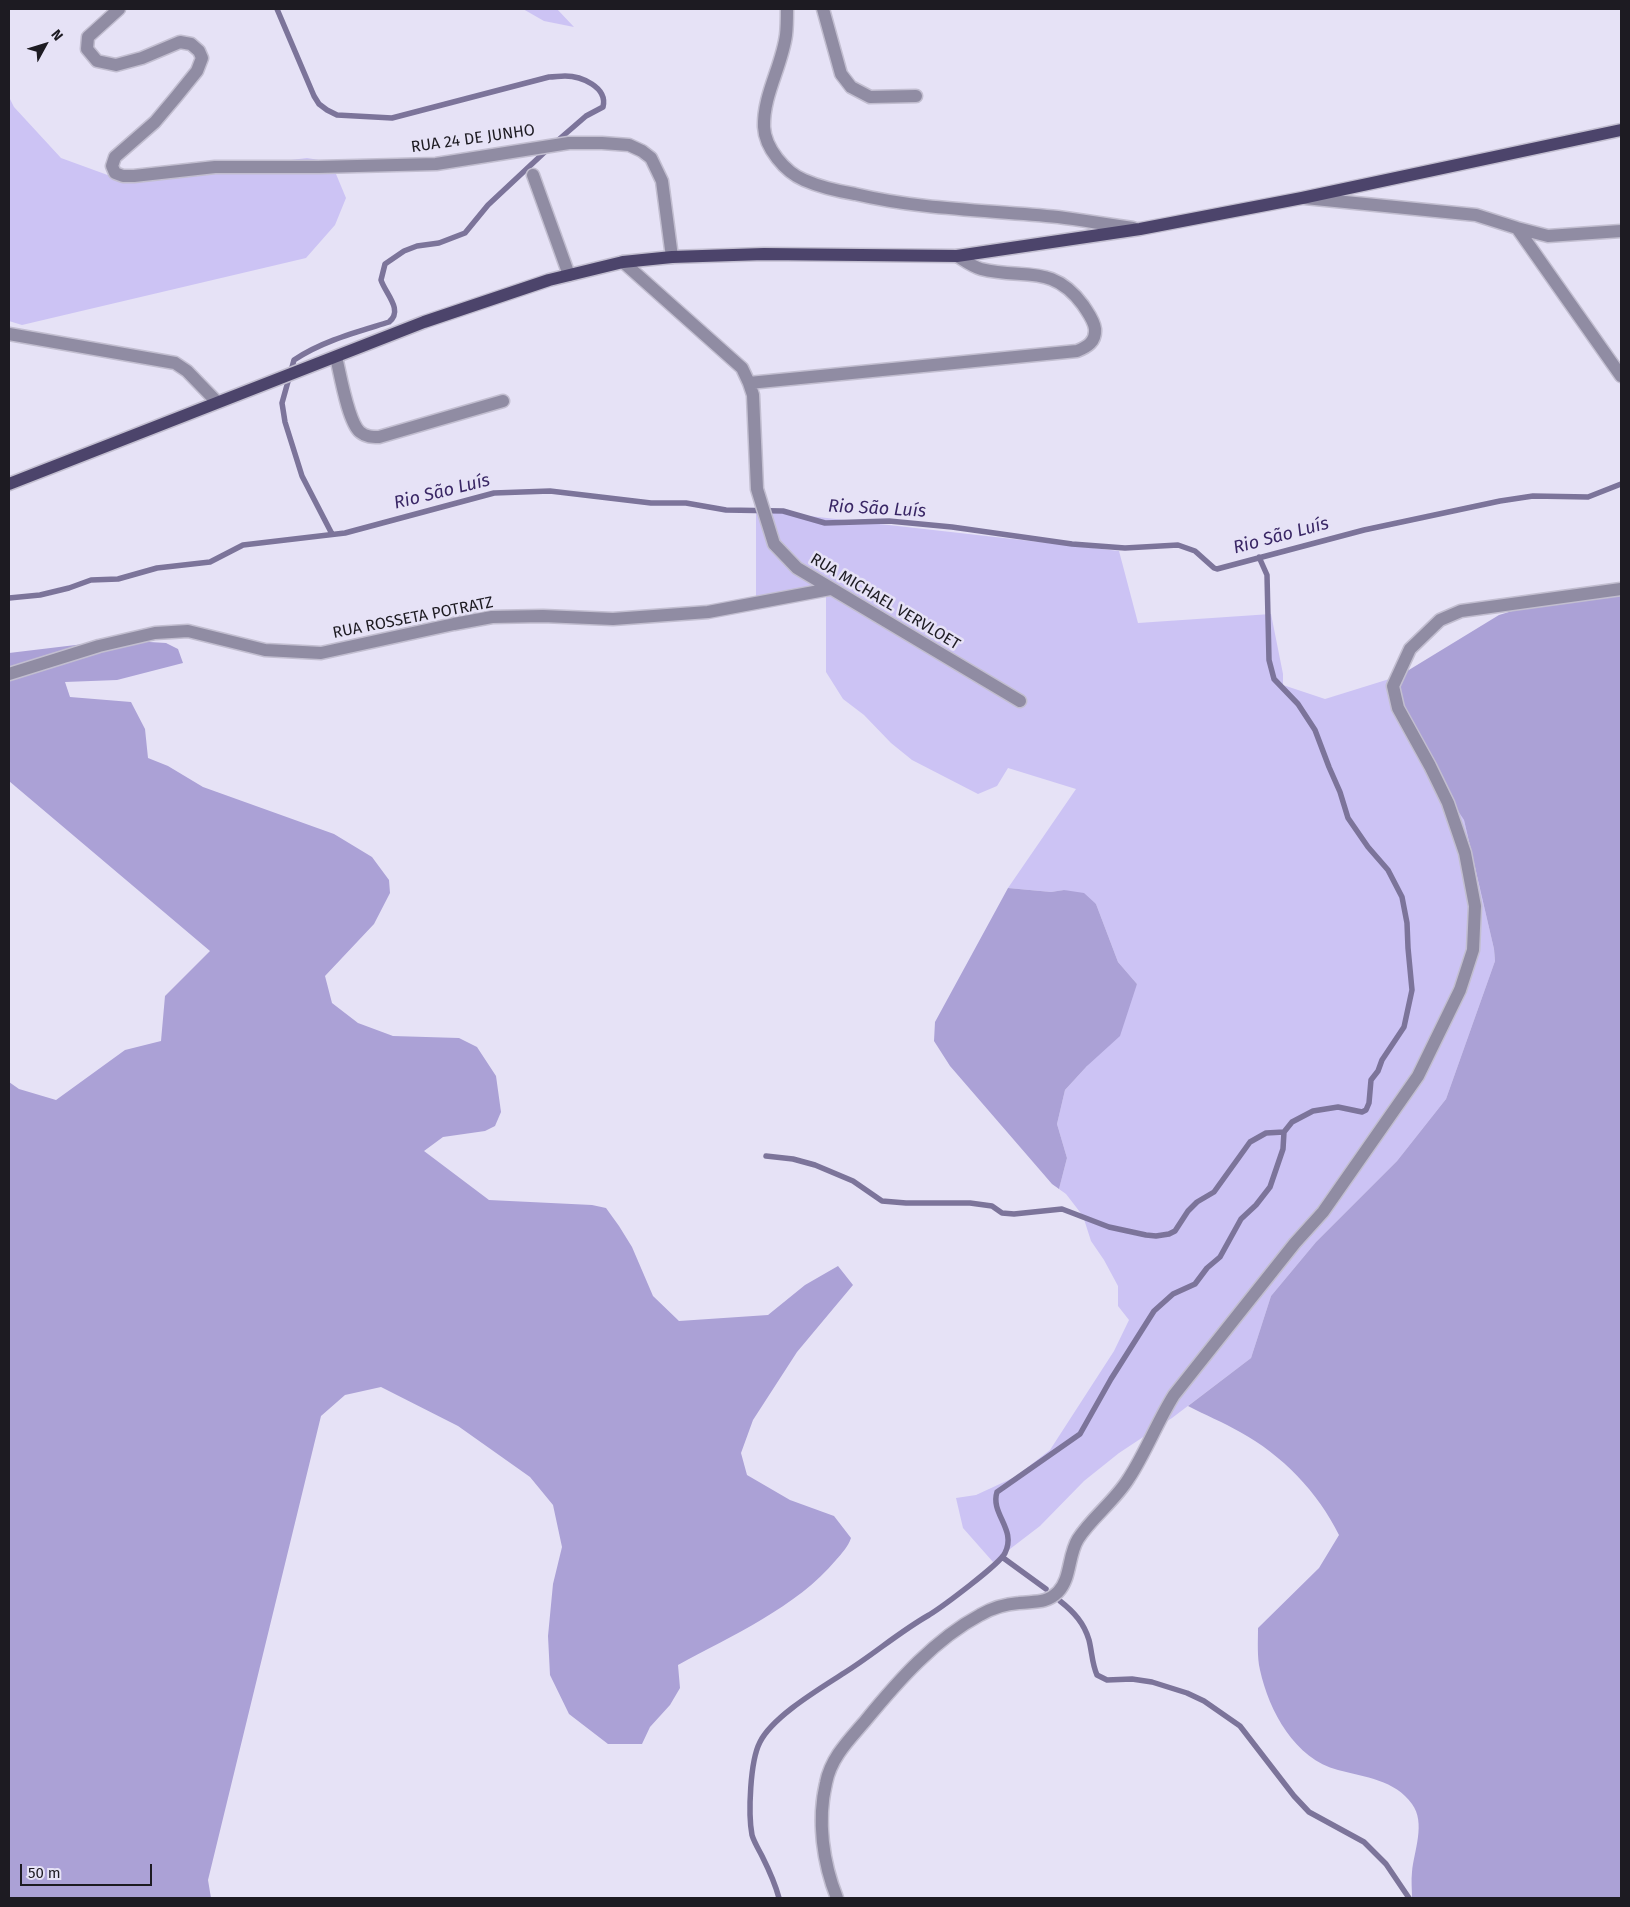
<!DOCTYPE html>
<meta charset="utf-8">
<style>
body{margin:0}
#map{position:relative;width:1630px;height:1907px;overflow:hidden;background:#e6e2f6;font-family:"Fira Sans",sans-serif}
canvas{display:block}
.frame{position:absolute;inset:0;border:10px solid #1d1b22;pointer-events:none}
.north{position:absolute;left:20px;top:20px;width:50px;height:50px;-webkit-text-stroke:4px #e6e2f6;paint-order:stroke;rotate:51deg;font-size:14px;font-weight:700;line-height:20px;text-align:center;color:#1d1b22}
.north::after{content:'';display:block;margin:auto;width:18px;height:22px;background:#1d1b22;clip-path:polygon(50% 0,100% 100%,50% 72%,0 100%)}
.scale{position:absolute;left:20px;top:1864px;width:132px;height:22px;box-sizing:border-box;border:2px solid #1d1b22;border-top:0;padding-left:6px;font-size:15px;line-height:18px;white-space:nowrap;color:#1d1b22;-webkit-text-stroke:4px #e6e2f6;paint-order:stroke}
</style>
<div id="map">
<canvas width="1630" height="1907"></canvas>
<div class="frame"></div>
<div class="north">N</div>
<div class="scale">50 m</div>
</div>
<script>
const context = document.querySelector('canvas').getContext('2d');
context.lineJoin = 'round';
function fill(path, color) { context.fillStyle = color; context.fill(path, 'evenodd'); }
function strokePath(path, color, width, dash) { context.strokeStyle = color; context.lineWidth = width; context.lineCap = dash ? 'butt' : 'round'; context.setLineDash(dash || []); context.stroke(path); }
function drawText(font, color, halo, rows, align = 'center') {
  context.font = font + ' "Fira Sans",sans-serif'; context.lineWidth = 5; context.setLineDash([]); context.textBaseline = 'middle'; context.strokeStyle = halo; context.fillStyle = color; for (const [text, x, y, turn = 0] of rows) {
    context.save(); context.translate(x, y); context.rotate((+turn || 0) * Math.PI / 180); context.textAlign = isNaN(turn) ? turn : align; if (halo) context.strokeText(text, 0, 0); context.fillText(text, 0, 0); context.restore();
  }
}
const green = new Path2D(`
 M 523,9 L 557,9 L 574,27 L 544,21 Z
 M 9,97 L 14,107 L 61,158 L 124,181 L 307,158 L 331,162 L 346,198 L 335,225 L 306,258 L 22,325 L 9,321 Z
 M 756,510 L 1119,551 L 1138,623 L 1271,614 L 1283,674 L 1283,685 L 1325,699 L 1399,676 L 1445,791 L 1464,820 L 1494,949 L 1495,961 L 1446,1099 L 1397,1161 L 1316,1242 L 1271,1296 L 1251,1358 L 1172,1418 L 1119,1453 L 1084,1481 L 1040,1526 L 993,1562 L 963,1528 L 956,1498 L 976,1495 L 1015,1477 L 1050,1450 L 1114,1351 L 1129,1320 L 1118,1306 L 1118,1286 L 1104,1260 L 1091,1241 L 1083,1216 L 1066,1194 L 1059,1189 L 1067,1158 L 1057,1124 L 1065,1090 L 1087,1066 L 1137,984 L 1118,962 L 1096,904 L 1064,890 L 1051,892 L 1008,888 L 1076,789 L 1008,768 L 997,786 L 978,794 L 912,760 L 891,743 L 864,715 L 843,699 L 826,672 L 826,596 L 756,602 Z`);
const forest = new Path2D(`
 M 1621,587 L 1621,1898 L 1412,1898 C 1412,1890 1411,1880 1412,1872 C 1414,1851 1426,1823 1412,1804 C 1395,1780 1365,1777 1338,1770 C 1295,1759 1269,1711 1260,1670 C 1257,1657 1258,1642 1258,1628 L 1319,1568 L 1339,1535 C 1318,1492 1282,1455 1240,1432 C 1223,1422 1205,1415 1188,1406 L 1251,1358 L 1271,1296 L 1316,1242 L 1397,1161 L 1446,1099 L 1495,961 L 1494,949 L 1464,820 L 1398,722 L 1392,694 L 1399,676 L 1499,615 L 1581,590 Z
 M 117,640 L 166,643 L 178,649 L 183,663 L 117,680 L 65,682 L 70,697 L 131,702 L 145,729 L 148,758 L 168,766 L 203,787 L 334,834 L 372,857 L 389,880 L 390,893 L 374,924 L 325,976 L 332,1003 L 358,1023 L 393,1036 L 459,1038 L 477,1047 L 496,1076 L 501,1112 L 495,1126 L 485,1131 L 443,1137 L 424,1151 L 489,1200 L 592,1205 L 606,1208 L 619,1226 L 632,1247 L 653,1296 L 679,1321 L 768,1315 L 805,1285 L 838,1266 L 853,1285 L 797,1352 L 753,1420 L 741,1453 L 747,1475 L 790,1500 L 834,1516 L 851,1538 C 848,1547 842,1553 836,1560 C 797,1607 731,1636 678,1665 L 680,1688 L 670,1705 L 650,1727 L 642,1744 L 608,1744 L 569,1714 L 550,1675 L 548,1636 L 553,1584 L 562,1547 L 553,1505 L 530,1477 L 458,1426 L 381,1387 L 345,1395 L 321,1416 L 208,1880 L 211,1898 L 9,1898 L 9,1082 L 19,1089 L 56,1100 L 125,1050 L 161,1041 L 165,996 L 210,951 L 9,781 L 9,653 Z
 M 1008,888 L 1051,892 L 1064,890 L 1084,893 L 1096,904 L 1118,962 L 1137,984 L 1120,1036 L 1087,1066 L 1065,1090 L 1057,1124 L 1067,1158 L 1059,1189 L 1052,1184 L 950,1066 L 934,1041 L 935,1022 Z`);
const stream = new Path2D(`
 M 277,9 L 314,96 L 319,104 L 327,110 L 337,115 L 392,118 L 549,77 C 554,77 560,76 565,76 C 581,76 608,87 603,107 L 586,116 L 556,142
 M 332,534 L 302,476 L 285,422 L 282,403 L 294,360 C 322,341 357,332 389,322 C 404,310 385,293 381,280 L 385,264 L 404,251 L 417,246 L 439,243 L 465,233 L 488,205 L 549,148
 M 9,598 L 40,595 L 69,588 L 91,580 L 118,579 L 157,568 L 210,562 L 243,545 L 345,533 L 494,493 L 550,491 L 651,503 L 686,503 L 726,510 L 783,511 L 825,523 L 889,521 L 952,527 L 1072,544 L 1125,548 L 1178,545 L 1195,551 L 1214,568 L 1217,569 L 1364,530 L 1500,501 L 1533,496 L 1588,497 L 1621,484
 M 766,1156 L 793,1159 L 815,1165 L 853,1181 L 882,1201 L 906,1203 L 970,1203 L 992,1206 L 1002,1213 L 1014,1214 L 1062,1209 L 1109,1227 L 1146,1235 L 1156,1236 L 1169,1234 L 1175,1231 L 1188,1211 L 1197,1202 L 1214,1192 L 1250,1142 L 1266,1133 L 1284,1132
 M 1002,1557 L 1046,1589
 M 1060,1601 C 1074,1612 1084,1623 1089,1640 C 1092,1652 1092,1664 1097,1675 L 1107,1680 L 1132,1679 L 1152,1682 L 1187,1693 L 1204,1701 L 1240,1726 L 1294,1796 L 1309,1812 L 1364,1842 L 1386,1864 L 1409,1898
 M 779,1898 C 775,1883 769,1870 762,1856 C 759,1850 754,1842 752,1835 C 748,1814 750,1761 760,1742 C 773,1716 821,1688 844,1673 C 873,1655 899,1632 929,1615 C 942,1607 1000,1564 1005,1553 C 1017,1529 990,1514 997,1492 L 1080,1434 L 1111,1379 L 1154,1311 L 1173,1294 L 1195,1284 L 1207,1268 L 1220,1257 L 1241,1219 L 1256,1205 L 1270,1187 L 1283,1149 L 1284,1132 L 1292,1122 L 1313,1111 L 1338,1107 L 1362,1112 L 1366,1110 L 1369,1103 L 1371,1080 L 1378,1071 L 1382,1060 L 1404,1027 L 1412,990 L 1408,948 L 1407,923 L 1402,897 L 1388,870 L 1368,847 L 1348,818 L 1340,792 L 1329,767 L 1315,730 L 1298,704 L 1274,679 L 1269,660 L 1267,575 L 1259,557`);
const minor = new Path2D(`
 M 119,9 L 88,37 L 87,49 L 97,61 L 116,65 L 142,58 L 180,42 L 191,44 L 199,51 L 202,58 L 197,71 L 176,97 L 155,122 L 115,157 L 112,166 L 115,173 L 123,176 L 134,176 L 215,167 L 318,167 L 436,164 L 569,143 L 602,143 L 629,145 L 642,151 L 651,158 L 662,181 L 672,257
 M 787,9 C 787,17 787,27 786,35 C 782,66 763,95 764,127 C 765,148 785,172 804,180 C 820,187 837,191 855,194 C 922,210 989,210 1058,217 C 1083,220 1108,225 1133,228
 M 823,9 L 841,74 L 851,87 L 870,97 L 916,96
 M 533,175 L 569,275
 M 1305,198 L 1476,215 L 1517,228 L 1548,236 L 1621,231
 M 1517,228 L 1621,376
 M 623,262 L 742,368 L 749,383 L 753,395 L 757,489 L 774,544 L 797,568 L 1020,701
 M 9,334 L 175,363 L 187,371 L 217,402
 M 336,357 C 340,373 348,422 360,432 C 366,437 372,437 379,437 L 503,401
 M 749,383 L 1077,351 C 1087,347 1096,342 1095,329 C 1094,320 1088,313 1083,305 C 1052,263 1024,280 981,269 C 973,267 965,261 957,256
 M 9,674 L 99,646 L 155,633 L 188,631 L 265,650 L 321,653 L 454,624 L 492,617 L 543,616 L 613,619 L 708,612 L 830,589
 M 837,1898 C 823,1863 817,1821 826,1783 C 831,1757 850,1739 866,1720 C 898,1681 935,1639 980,1615 C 992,1608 1005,1604 1019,1603 C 1034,1601 1046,1604 1058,1592 C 1071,1579 1068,1555 1078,1539 C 1092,1517 1115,1501 1129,1478 C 1146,1452 1157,1422 1174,1395 L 1295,1243 L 1323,1212 L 1418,1076 L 1460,990 L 1473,950 L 1475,906 L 1465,853 L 1448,803 L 1430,766 L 1398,708 L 1393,686 L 1410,649 L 1440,620 L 1461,611 L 1621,589`);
const major = new Path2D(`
 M 9,484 L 424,322 L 549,280 L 623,262 L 672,257 L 764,254 L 957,256 L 1140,229 L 1302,198 L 1621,130`);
const streetNames = [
 ["RUA 24 DE JUNHO",473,139,-8],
 ["RUA MICHAEL VERVLOET",885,602,31],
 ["RUA ROSSETA POTRATZ",413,618,-11]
];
const waterNames = [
 ["Rio São Luís",442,492,-14],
 ["Rio São Luís",877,509,3],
 ["Rio São Luís",1281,536,-15]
];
fill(green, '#ccc3f4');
fill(forest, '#aba1d6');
strokePath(stream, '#7c749a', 5.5);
strokePath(minor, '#c2bed0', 15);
strokePath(major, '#c2bed0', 15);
strokePath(minor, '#908ca3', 12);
strokePath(major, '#4c446b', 12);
drawText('16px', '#1d1b22', '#e6e2f6', streetNames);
drawText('italic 18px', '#392665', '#e6e2f6', waterNames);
</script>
